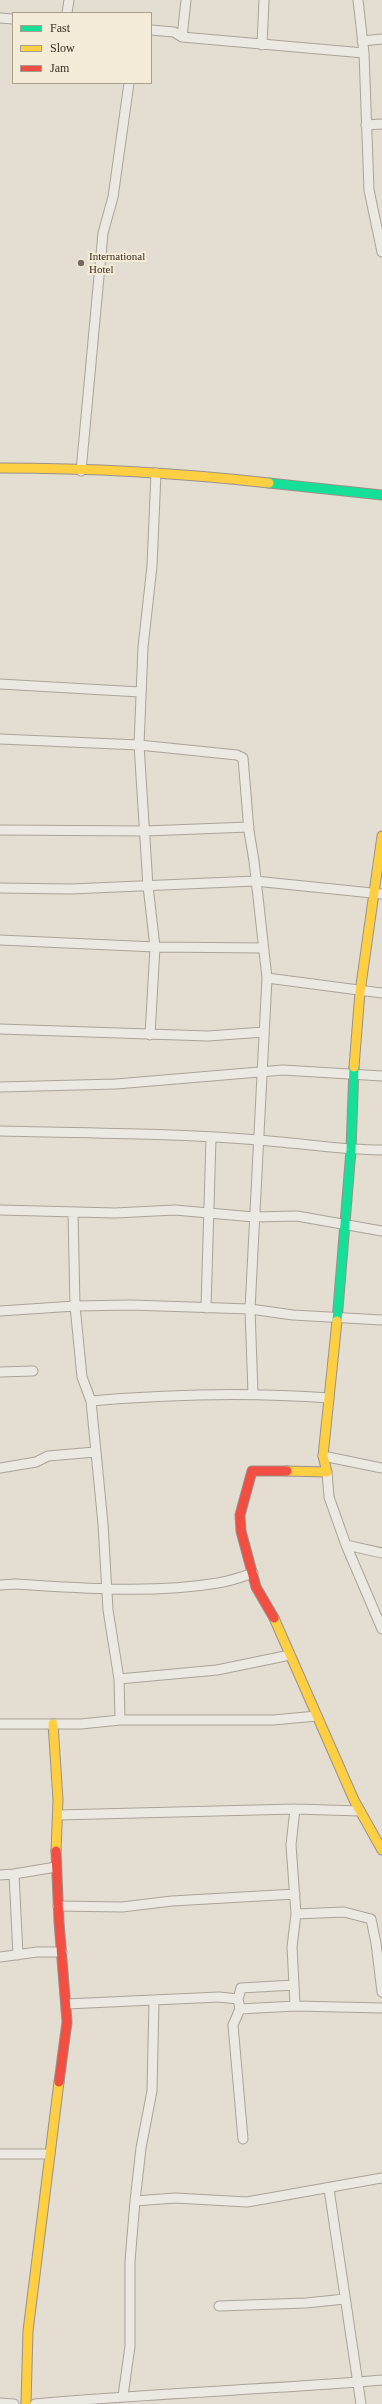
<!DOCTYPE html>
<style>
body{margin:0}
#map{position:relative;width:382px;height:2404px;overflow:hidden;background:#e4ddd1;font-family:"Times New Roman",serif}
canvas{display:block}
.legend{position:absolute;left:12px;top:12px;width:140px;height:72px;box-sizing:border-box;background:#f4ebd8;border:1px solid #a99f8f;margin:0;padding:5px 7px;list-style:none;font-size:12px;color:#392c21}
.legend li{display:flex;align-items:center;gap:8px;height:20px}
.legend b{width:20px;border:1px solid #a99f8f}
</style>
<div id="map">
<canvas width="382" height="2404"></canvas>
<ul class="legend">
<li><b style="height:5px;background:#16e098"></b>Fast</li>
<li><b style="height:5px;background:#ffcf43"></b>Slow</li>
<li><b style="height:5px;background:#f24e42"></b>Jam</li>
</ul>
</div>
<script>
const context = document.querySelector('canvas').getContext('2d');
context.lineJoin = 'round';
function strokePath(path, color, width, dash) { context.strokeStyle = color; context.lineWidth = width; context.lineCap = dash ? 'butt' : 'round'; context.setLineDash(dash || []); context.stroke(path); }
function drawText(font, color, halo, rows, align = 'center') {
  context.font = font + ' "Times New Roman",serif'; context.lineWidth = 4; context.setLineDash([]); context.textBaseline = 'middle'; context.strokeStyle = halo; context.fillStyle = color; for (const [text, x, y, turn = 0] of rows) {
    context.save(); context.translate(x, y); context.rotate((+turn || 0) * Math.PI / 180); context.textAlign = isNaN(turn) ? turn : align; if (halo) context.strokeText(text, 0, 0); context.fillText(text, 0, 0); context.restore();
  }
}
const street = new Path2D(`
 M 358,0 L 364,53 L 369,190 L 382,252
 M 67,13 L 69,0
 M 0,18 L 13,19
 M 151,30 L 174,32 L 182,37 L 364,53
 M 182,37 L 186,0
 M 362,41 L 382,39
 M 262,45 L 264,0
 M 366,125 L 382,124
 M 81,471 L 103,233 L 113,197 L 129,83
 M 0,684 L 140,692
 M 0,739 L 139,745 L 237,755 L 243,758 L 249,831 L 254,861 L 267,978 L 250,1309 L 253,1394
 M 0,830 L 145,831 L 249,827
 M 0,888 L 70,889 L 255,881 L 382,894
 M 0,940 L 155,947 L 263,948
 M 267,978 L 382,993
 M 0,1029 L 208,1036 L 264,1032
 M 150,1035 L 155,947 L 148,886 L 139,745 L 143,647 L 152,566 L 156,473
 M 0,1087 L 116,1084 L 283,1070 L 382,1076
 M 0,1131 C 86,1133 172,1133 258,1140 C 300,1143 340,1150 382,1150
 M 0,1210 L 115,1213 L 175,1210 L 254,1217 L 297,1216 L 382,1231
 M 73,1212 L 75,1306 L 82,1377 L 91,1401 L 103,1524 L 108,1610 L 119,1679 L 120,1720
 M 206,1308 L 211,1138
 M 0,1311 L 75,1306 L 131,1305 L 250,1309 L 293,1315 L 382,1320
 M 0,1372 L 33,1371
 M 91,1401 C 170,1394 250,1392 329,1398
 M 323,1456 L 382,1468
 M 0,1468 L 36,1462 L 48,1456 L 95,1452
 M 327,1472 L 329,1497 L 346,1545 L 382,1553
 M 346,1545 L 382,1629
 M 0,1585 L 15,1584 C 82,1588 151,1594 218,1583 C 230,1581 242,1577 253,1573
 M 119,1679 L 217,1670 L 290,1655
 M 0,1724 L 81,1724 L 120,1720 L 273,1720 L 317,1716
 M 58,1815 L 295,1809 L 360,1811
 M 14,1874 L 56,1867
 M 0,1875 L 14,1874 L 18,1955
 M 58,1906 L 122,1907 L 172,1901 L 295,1894
 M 296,1914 L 344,1912 L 371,1919 L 376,1943 L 382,1992
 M 0,1957 L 37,1952 L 62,1952
 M 294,1985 L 292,1947 L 296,1914 L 291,1845 L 295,1809
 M 238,1999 L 241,1988 L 294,1985 L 295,2006
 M 66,2004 L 219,1997 L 238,1999 L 240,2009 L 295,2006 L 382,2008
 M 240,2009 L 233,2025 L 243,2139
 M 0,2154 L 50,2154
 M 329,2189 L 361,2404
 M 135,2201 L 175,2198 L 247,2202 L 382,2178
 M 219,2306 L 306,2303 L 345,2299
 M 123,2396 L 130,2346 L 130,2261 L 135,2201 L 141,2148 L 152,2091 L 154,2001
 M 0,2403 L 14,2404
 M 35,2404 C 150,2393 266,2390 382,2380`);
const fast = new Path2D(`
 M 269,483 L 382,495
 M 337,1321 L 351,1150 L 354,1067`);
const slow = new Path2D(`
 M 0,468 C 90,468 180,473 269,483
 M 354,1067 L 360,992 L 382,836
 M 287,1471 L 327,1472 L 323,1456 L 337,1321
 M 274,1618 L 354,1800 L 382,1850
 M 53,1724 L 58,1800 L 56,1851
 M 26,2404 L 28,2331 L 59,2082`);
const jam = new Path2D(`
 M 274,1618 L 256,1587 L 241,1531 L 240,1515 L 252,1471 L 287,1471
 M 56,1851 L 59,1922 L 67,2022 L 59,2082`);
const markers = [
 [81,263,4,"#756a5f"]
];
const poiNames = [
 ["International",89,257],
 ["Hotel",89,270]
];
strokePath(street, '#aaa399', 11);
strokePath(fast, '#9a928a', 11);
strokePath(slow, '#9a928a', 11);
strokePath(jam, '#9a928a', 11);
strokePath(street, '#ece9e2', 9);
strokePath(fast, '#16e098', 9);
strokePath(slow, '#ffcf43', 9);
strokePath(jam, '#f24e42', 9);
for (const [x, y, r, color] of markers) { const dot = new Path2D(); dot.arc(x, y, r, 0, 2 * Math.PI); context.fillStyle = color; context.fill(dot); strokePath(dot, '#f4ebd8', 1.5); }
drawText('11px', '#392c21', '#f4ebd8', poiNames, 'left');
</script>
